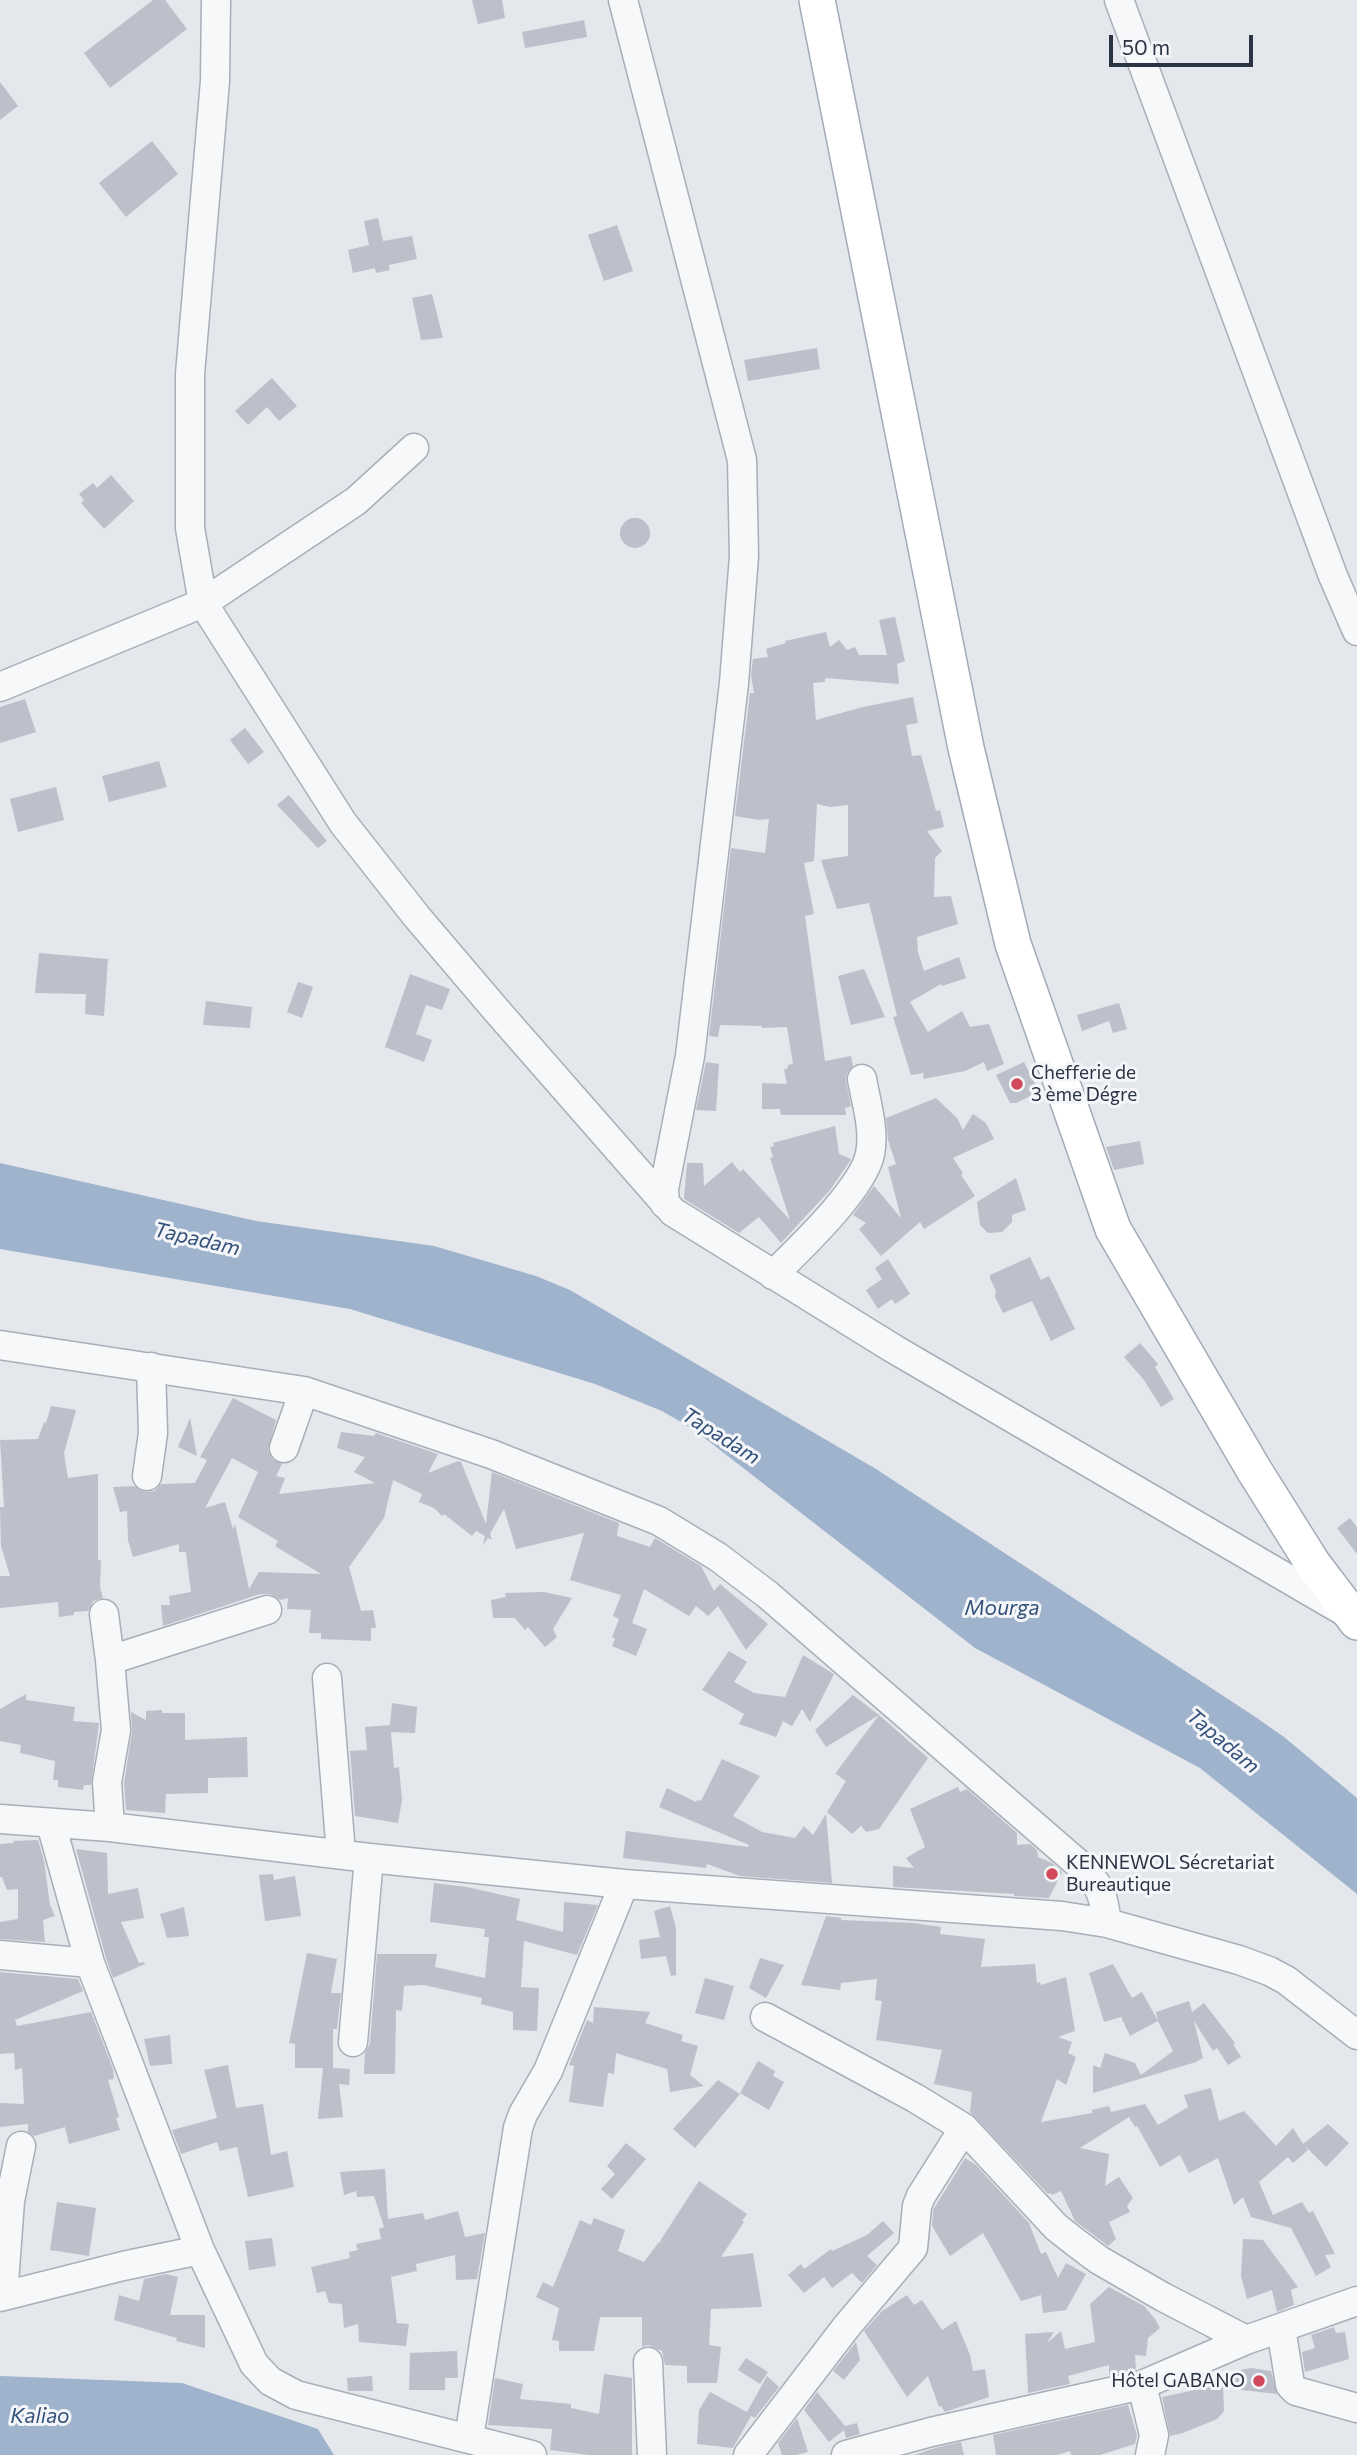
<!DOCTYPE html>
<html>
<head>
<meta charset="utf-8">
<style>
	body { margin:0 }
	#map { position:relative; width:1357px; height:2455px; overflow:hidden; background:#e4e7ec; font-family:Commissioner,sans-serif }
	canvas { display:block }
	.scale { position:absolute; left:1109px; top:35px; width:144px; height:32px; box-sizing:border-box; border:4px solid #2b3445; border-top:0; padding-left:9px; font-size:21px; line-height:24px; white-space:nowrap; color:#2b3445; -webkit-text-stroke:5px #f4f6f9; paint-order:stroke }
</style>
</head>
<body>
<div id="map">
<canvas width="1357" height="2455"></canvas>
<div class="scale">50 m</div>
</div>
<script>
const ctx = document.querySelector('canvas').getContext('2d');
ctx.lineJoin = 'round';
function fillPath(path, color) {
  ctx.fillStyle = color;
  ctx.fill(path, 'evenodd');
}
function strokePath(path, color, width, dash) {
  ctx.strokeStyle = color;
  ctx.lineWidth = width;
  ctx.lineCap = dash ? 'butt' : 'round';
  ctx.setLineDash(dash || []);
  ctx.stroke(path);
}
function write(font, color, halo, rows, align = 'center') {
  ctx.font = font + ' Commissioner,sans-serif';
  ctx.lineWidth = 6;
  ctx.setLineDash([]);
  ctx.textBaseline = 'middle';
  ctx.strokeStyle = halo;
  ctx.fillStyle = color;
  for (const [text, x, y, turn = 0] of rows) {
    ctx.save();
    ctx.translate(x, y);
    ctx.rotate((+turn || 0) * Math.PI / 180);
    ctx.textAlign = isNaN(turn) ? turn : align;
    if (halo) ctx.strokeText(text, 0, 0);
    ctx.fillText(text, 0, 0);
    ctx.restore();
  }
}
fillPath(new Path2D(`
	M0 1163 256 1221 434 1246 536 1276 570 1290 876 1469 1254 1716 1284 1737 1357 1798V1894L1200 1768 975 1648 693 1429 662 1411 595 1384 350 1309 0 1249Z
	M0 2376 182 2383 318 2429 334 2455H0Z`), '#9fb4cc');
fillPath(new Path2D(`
	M153 0H165L187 29 110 88 84 53Z
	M472 0H502L505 18 478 24Z
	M584 20 587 37 525 48 522 32Z
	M0 82 18 106 0 120Z
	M152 141 178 174 126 217 99 183Z
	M378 218 383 241 412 236 417 259 389 265 390 270 376 273 375 268 353 273 348 250 369 245 364 221Z
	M617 225 633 271 604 281 588 235Z
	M432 294 443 338 421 340 412 298Z
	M817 348 820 369 748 381 744 360Z
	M272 378 297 406 279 421 267 407 248 425 235 411Z
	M111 475 134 501 104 529 81 503 84 500 79 494 93 483 97 488Z
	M620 533a15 15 0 1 1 30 0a15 15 0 1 1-30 0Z
	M895 617 905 661 897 664 899 684 825 678V682L813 683 816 720 863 707 913 697 918 723 906 725 912 756 921 755 936 811 940 810 944 827 927 831 942 851 935 858 934 897 951 896 958 924 917 937 918 952 924 971 959 957 966 978 942 986 941 984 910 1002 928 1032 962 1011 970 1027 989 1024 1004 1064 987 1071 984 1062 965 1071 923 1079 924 1073 911 1075 893 1017 897 1016 869 903 837 909 821 860 848 856V805L830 807 817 804 814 861 804 863 814 914 805 916 825 1061 851 1056 853 1066 847 1073 846 1081 851 1106 845 1108 846 1115H781L780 1109H762V1083L787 1084 784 1069H787L788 1065 793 1064 787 1027 762 1028V1026L720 1025 718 1037 709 1036 731 848 765 853 769 819 759 820 735 816 750 693H754L751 675 753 659 768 657 766 649 786 643 785 641 826 632 830 647 839 640 847 650 855 647 859 655H887L879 620Z
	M25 699 36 732 0 743V707Z
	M245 728 264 752 248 764 230 740Z
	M159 761 167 787 109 802 102 776Z
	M56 787 64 820 18 832 10 799Z
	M289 795 327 841 318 848 277 805Z
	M39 953 108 959 104 1016 85 1014 86 994 35 993Z
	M864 969 885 1017 851 1025 838 976Z
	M410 974 450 989 442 1010 426 1005 416 1034 432 1040 424 1062 385 1047Z
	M298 982 313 987 302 1018 287 1012Z
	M206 1001 252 1007 250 1028 203 1025Z
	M1119 1003 1127 1029 1113 1033 1109 1021 1082 1031 1077 1015Z
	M706 1062 719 1064 716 1111 696 1110Z
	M1024 1062 1039 1092 1016 1103H1010L996 1075Z
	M936 1098 957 1118 963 1130 973 1114 986 1123 994 1139 953 1158 963 1173 961 1175 975 1196 924 1229 920 1222 881 1256 859 1229 866 1223 853 1215 874 1186 901 1218 888 1167 896 1164 888 1140 886 1118Z
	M835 1126 839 1154 851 1159 850 1161 830 1190 781 1243 759 1217 739 1233 684 1199 687 1163H703L704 1186 732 1162 740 1172 743 1169 790 1220 770 1158 773 1157 770 1147 774 1146 773 1143Z
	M1140 1141 1144 1164 1114 1170 1106 1147Z
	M1016 1178 1026 1210 1012 1215V1222L1002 1232 988 1233 980 1225 977 1202Z
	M1030 1257 1041 1280 1049 1276 1075 1329 1051 1341 1032 1301 1003 1313 995 1297 996 1291 990 1278V1275Z
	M888 1259 910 1294 895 1304 892 1299 878 1309 866 1290 882 1279 875 1268Z
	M1140 1343 1158 1364 1155 1367 1174 1399 1161 1407 1144 1380 1124 1357Z
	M233 1398 276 1420 268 1450 272 1459 282 1464 276 1476 285 1478 279 1494 375 1483 354 1472 365 1457 337 1448 341 1432 374 1436 376 1433 438 1454 428 1473 458 1461 461 1462 486 1524 492 1472 619 1523 617 1536 650 1547 655 1538 701 1566 714 1591 720 1584 768 1624 746 1650 718 1606 708 1616 696 1606 689 1616 644 1589 632 1623 647 1629 636 1656 612 1646 615 1639 612 1637 619 1619 613 1616 621 1595 570 1580 584 1533 516 1549 504 1509 490 1534 492 1540 488 1538 483 1545 485 1536 476 1531 472 1536 444 1514 442 1516 434 1508 419 1502 422 1494 393 1480 384 1518 349 1567 361 1611 373 1610 376 1628H371V1641L321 1639V1633H309L311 1610 287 1609 288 1598 280 1600 270 1594H260L163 1626 161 1605H170L169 1596 191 1592 186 1552H179V1544L133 1557 128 1540 127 1511 120 1512 113 1487 134 1486 145 1492 154 1491 161 1484 195 1483 207 1460 200 1457ZM232 1458 258 1472 238 1517 278 1541 275 1546 321 1574 259 1572 249 1589 235 1524 233 1529 225 1502 205 1508Z
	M51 1406 76 1410 64 1453 68 1478 98 1474V1560H101L100 1587 103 1598 93 1601 88 1611 74 1612V1615L59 1617 58 1602 0 1608V1576H10L1 1546 0 1507H4L0 1440 38 1439 44 1422 46 1423Z
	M190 1418 197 1456 178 1447Z
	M1350 1518 1357 1527V1554L1337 1528Z
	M544 1592 572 1598 553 1629 557 1637 545 1647 528 1627 525 1630 515 1618H493L491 1600 506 1597 505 1593Z
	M729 1651 747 1662 734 1682 754 1693 785 1697 803 1655 834 1674 810 1722 802 1709 792 1726 783 1721 776 1737 739 1724 744 1714 702 1690Z
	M26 1694V1700L75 1707 73 1721 99 1723 91 1785H84L83 1790 58 1787V1780H53L55 1761 20 1753 21 1745 0 1741V1709Z
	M853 1695 879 1715 826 1747 815 1730Z
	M392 1703 417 1707 415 1733 391 1732 394 1768 399 1767 402 1800 398 1823 355 1816 350 1751 367 1750 365 1727 390 1725Z
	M162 1710V1713H185V1740L247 1737 248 1777 208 1778V1793L166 1794 165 1813 126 1810 124 1783 132 1732 131 1712 146 1720V1711Z
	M879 1715 928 1758 879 1829 866 1832 861 1826 852 1834 827 1812 846 1781 836 1774 837 1771Z
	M722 1759 760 1776 733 1816 762 1832 795 1838 804 1826 813 1835 826 1814 832 1883 740 1876 707 1864 706 1868 623 1858 626 1831 748 1847 749 1845 659 1807 667 1788 696 1802 697 1800 701 1801Z
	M958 1787 960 1792 967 1789 1017 1833V1845L1030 1844 1037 1850 1038 1857 1052 1863 1062 1872 1049 1898 1014 1896V1894L893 1887V1866L914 1868 906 1858 925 1847 910 1809Z
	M38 1840 44 1861 50 1905 55 1916 43 1920 45 1942 0 1939V1922L18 1919V1889L7 1890 2 1877H0V1844L14 1843 13 1841Z
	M76 1849 107 1853 108 1894 138 1888 144 1918 121 1922 139 1963 144 1962 145 1964 113 1978 106 1958Z
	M273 1874 274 1880 295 1876 301 1916 265 1921 259 1875Z
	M434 1883 467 1887 520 1899 516 1920 563 1932 564 1902 598 1905 577 1955 524 1941 521 1987 539 1988 537 2031 513 2030V2012L481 2004 482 1998 424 1985 404 1986 402 2011 396 2010 395 2074H364L365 2053 370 2043 377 1954H437L435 1967 485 1978 489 1937H484L485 1929 430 1922Z
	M670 1906 676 1928V1975L671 1976 666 1956 641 1959 639 1940 660 1937 654 1911Z
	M184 1907 189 1936 167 1938 160 1914Z
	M826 1916 841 1918V1920L914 1923 941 1927 940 1934 985 1939 981 1967 1035 1964 1037 1983 1040 1982 1041 1985 1066 1977 1075 2031 1058 2037 1072 2042 1068 2053 1076 2057 1066 2085 1057 2079 1041 2122 1092 2113V2110L1109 2106 1111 2112 1145 2104 1158 2125 1188 2107 1184 2095 1211 2088 1219 2121 1244 2111 1276 2146 1293 2128 1303 2144 1328 2124 1349 2143 1326 2167 1305 2146 1308 2150 1293 2163 1288 2157 1259 2182 1273 2215 1302 2202 1309 2213 1313 2211 1335 2254 1325 2255 1331 2267 1316 2276 1291 2228 1251 2217 1243 2197 1234 2205 1218 2158 1189 2173 1180 2155 1160 2167 1137 2126 1135 2127 1129 2117 1080 2148 1109 2154 1105 2186 1119 2177 1133 2198 1127 2206 1130 2212 1109 2222 1116 2239 1108 2246 1075 2221 1061 2191 1052 2195 1051 2193 1048 2194 970 2112 972 2092 934 2084 942 2050 876 2040 882 2001 875 2000 877 1979 841 1983 840 1990 801 1985Z
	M307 1953 337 1959 331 1993H341L337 2029H333V2068L350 2069 349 2085 339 2084 343 2117 318 2119 323 2068H295V2044L289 2043Z
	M760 1958 784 1965 766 1998 749 1988Z
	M1113 1964 1132 1998 1142 1992 1158 2021 1156 2012 1189 2001 1192 2012 1204 2003 1235 2043 1233 2044 1241 2057 1228 2065 1217 2048 1213 2051 1194 2021 1203 2058 1196 2062 1093 2093V2065L1100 2068 1105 2053 1135 2063 1141 2075 1173 2051 1158 2021 1130 2036 1121 2017 1104 2022 1089 1973Z
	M0 1972 78 1979 83 1991 15 2020 17 2026 91 2012 113 2069 114 2079 108 2080 119 2117 116 2118 120 2130 69 2144 65 2127 34 2136 28 2132V2124L0 2127V2103L24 2104 22 2068 15 2070 14 2053 0 2054Z
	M705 1978 734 1986 724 2020 695 2013Z
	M594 2007 650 2012 645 2023 683 2035 681 2041 698 2046 690 2075 704 2086 670 2092 667 2069 616 2053 614 2074 608 2073 603 2107 569 2102 574 2066 569 2065 587 2020 593 2023Z
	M170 2035 172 2064 150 2066 144 2039Z
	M758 2061 775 2071 773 2076 784 2082 769 2110 740 2093Z
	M228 2065 236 2108 263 2104 271 2155 287 2151 294 2187 248 2197 237 2147 220 2151 217 2142 181 2154 172 2130 217 2118 204 2070Z
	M718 2080 740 2094 695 2148 673 2129Z
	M626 2143 646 2159 612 2199 601 2189 615 2174 607 2166Z
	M965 2158 976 2165 1029 2223 1041 2254 1046 2252 1058 2278 1066 2263 1086 2274 1066 2310 1043 2313 1041 2295 1021 2301 983 2233 950 2256 932 2226 933 2210Z
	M385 2169 388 2219 423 2213 425 2220 458 2211 465 2237 485 2233 477 2279 456 2280 455 2255 416 2264 417 2271 391 2277 397 2323 409 2324 406 2346 359 2342 358 2324 344 2328 342 2304 329 2303 325 2291 317 2293 311 2267 350 2258 349 2252 358 2250 356 2244 381 2239 379 2229 384 2227 374 2196 357 2197 356 2191 344 2195 340 2172Z
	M699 2181 747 2214 742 2221 744 2222 721 2257 753 2253 762 2307 711 2309 709 2345 721 2347 717 2383H687V2366L665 2365 662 2351 648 2345 642 2347V2317H600L594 2351H559V2341L552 2340 559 2308 536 2297 543 2282 553 2287 580 2220 591 2225 594 2218 625 2230 618 2251 644 2262 659 2242 662 2243 660 2241Z
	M57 2202 96 2208 89 2256 50 2250Z
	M883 2221 894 2233 867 2256 877 2265 862 2283 852 2273 832 2288 824 2277 804 2293 788 2275 801 2264 804 2269 831 2249 832 2251 867 2235Z
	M272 2238 276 2266 249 2270 245 2241Z
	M1243 2239 1263 2240 1298 2287 1291 2290 1294 2305 1277 2312 1272 2290 1247 2299 1241 2276Z
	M166 2274 178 2277 170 2315H205V2348L176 2341 177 2338 114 2320 119 2295 139 2301 144 2279Z
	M1109 2287 1144 2306 1155 2319 1160 2328 1148 2338 1146 2356 1135 2355 1136 2369 1109 2375V2365L1068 2376 1070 2384 1028 2393 1025 2334 1054 2332 1047 2343 1061 2331 1065 2349 1095 2342 1090 2304Z
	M907 2295 914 2305 922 2300 942 2330 956 2321 970 2355 973 2371 985 2369 989 2397 945 2412 941 2406 939 2407 928 2376 907 2397 864 2331 882 2311Z
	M1334 2327 1336 2333 1345 2332 1349 2359 1305 2372 1302 2352 1315 2348 1311 2335Z
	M856 2342 860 2360 844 2380 833 2371Z
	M457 2351 458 2378H445V2390H409L410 2353Z
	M746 2358 768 2372 760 2384 738 2370Z
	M1251 2368 1271 2371 1277 2394 1233 2389 1235 2371Z
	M604 2374 632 2378V2455H589L550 2450 552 2429 488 2425 495 2378 523 2384 520 2399 571 2404V2408L599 2414Z
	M372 2376 373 2391H348L347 2378Z
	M767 2376 779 2387 755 2418 751 2416 733 2448 697 2444 699 2410 710 2392 747 2412Z
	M1223 2384 1224 2411 1217 2419 1183 2433 1170 2436 1162 2397Z
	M817 2392 845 2426 857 2423 860 2434 846 2438 844 2430 829 2442 804 2410Z
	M1128 2405 1137 2435 1135 2444 1100 2455H1071L1070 2451 1057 2455H996L993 2435Z
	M797 2418 808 2452 796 2455H782L778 2443Z
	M961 2442 964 2455H914L935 2448Z`), '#bbc0ca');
const minor = new Path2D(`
	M216 0 215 81 190 374V528L203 603 343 823 417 917 497 1011 673 1212 894 1349 1345 1612
	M623 0 742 460 744 556 734 683 690 1056 664 1189 665 1204
	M1119 0 1333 576 1357 631
	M0 687 203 603 356 501 414 448
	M773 1275C799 1249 863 1189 870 1154 875 1130 866 1102 862 1079
	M0 1345 304 1391 491 1454 659 1521 718 1557 768 1595 1082 1867C1102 1888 1103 1894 1107 1923
	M284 1448 304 1391
	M147 1476 153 1433 151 1367
	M104 1614 110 1660
	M327 1678 341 1854
	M0 1819 110 1827 369 1858 624 1884 1062 1916 1107 1923 1239 1960 1269 1971 1286 1980 1357 2035
	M51 1824 90 1963 200 2250 254 2364 270 2381 296 2395 532 2455
	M110 1827 107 1782 116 1730 110 1660 267 1610
	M0 1955 90 1963
	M765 2017 915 2098 964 2128 1056 2227 1075 2242 1099 2260 1163 2297 1246 2340
	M353 2042 369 1858
	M3 2296 10 2201 21 2146
	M0 2297 123 2266 200 2250
	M1281 2328 1289 2378 1290 2385 1296 2391 1357 2408
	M648 2362 652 2455
	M1142 2385 1154 2435 1150 2455
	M469 2438 518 2128 523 2114 548 2071 624 1884
	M748 2455 847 2326 913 2248 917 2206 921 2196 964 2128
	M846 2455 931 2432 1142 2385 1246 2340 1357 2301`);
const major = new Path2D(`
	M817 0 966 748 1013 944 1113 1229 1254 1470 1313 1564 1357 1622`);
strokePath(minor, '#a9aeb7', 31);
strokePath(major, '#a3abb8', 38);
strokePath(minor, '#f7f8fa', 28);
strokePath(major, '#fff', 35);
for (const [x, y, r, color] of [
	[1017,1084,7,"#d1495b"],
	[1052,1874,7,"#d1495b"],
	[1259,2381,7,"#d1495b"]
]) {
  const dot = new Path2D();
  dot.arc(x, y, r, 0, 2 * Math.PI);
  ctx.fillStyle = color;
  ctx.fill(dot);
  strokePath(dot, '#f4f6f9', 2.5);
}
write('19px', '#2b3445', '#f4f6f9', [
	["Chefferie de",1031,1073],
	["3 ème Dégre",1031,1095],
	["KENNEWOL Sécretariat",1066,1863],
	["Bureautique",1066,1885],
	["Hôtel GABANO",1245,2381,"right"]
], 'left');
write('italic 21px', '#34527a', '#f4f6f9', [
	["Tapadam",197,1239,13],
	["Tapadam",721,1436,32],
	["Mourga",1002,1608],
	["Tapadam",1223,1741,40],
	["Kaliao",40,2416]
]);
</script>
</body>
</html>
